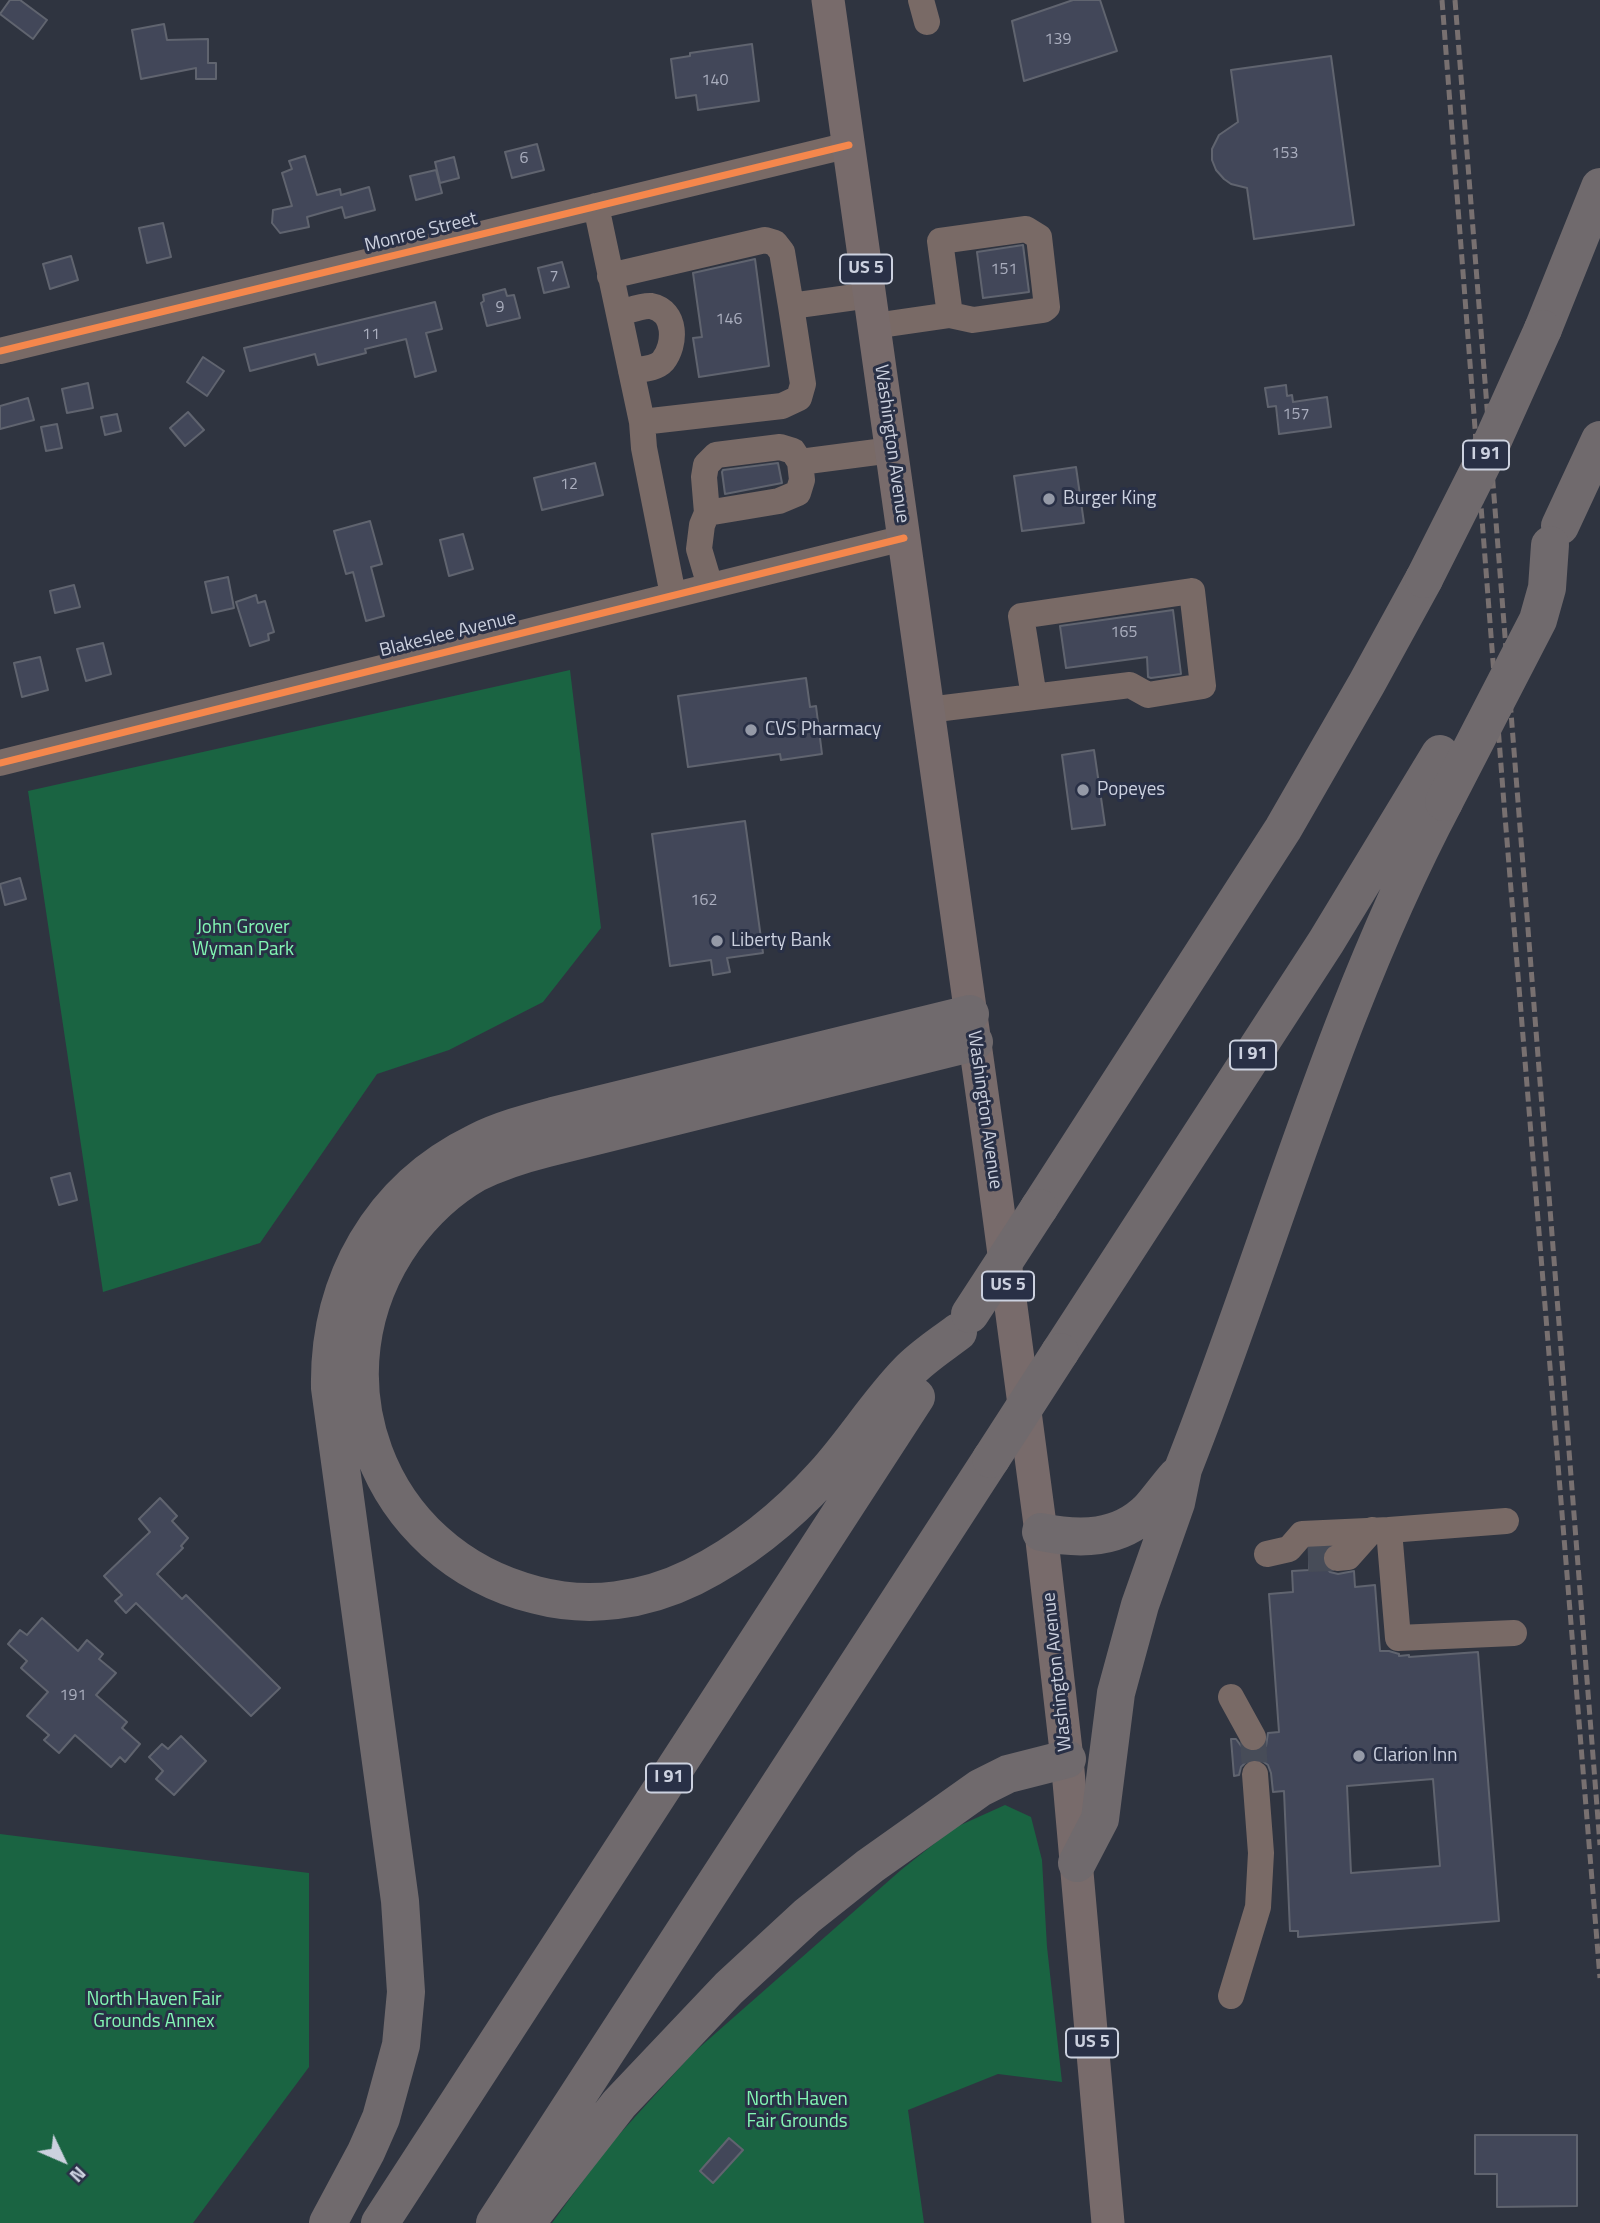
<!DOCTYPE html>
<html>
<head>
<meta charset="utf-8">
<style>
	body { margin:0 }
	#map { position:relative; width:1600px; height:2223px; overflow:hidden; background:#2f3440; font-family:"Titillium Web",sans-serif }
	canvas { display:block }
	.north { position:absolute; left:28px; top:2125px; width:70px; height:70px; -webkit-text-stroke:5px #293046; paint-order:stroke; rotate:134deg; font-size:19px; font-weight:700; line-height:28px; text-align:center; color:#ccd1df }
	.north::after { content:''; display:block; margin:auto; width:24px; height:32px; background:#ccd1df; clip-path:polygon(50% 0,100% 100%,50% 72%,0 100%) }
</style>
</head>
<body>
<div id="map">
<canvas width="1600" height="2223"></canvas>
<div class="north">N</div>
</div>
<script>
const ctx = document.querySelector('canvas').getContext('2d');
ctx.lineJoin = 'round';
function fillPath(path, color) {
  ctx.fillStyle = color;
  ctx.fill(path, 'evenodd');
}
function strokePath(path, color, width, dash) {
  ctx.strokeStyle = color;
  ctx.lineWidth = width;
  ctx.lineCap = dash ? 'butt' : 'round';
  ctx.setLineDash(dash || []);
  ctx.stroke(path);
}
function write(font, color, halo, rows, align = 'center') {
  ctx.font = font + ' "Titillium Web",sans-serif';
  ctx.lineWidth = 6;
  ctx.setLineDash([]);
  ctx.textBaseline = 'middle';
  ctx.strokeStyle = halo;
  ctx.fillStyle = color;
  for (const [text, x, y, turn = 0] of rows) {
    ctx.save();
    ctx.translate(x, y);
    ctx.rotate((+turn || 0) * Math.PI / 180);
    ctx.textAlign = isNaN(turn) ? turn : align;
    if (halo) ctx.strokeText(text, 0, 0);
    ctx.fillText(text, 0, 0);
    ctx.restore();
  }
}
fillPath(new Path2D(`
	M570 670 601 928 543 1002 449 1050 377 1074 260 1243 103 1292 28 791Z
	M1005 1805 1031 1817 1042 1860 1047 1947 1062 2082 998 2074 908 2110 924 2223H552L606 2149 692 2054 901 1870 954 1828Z
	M0 1834 309 1873V2067L193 2223H0Z`), '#1a6442');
const building = new Path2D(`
	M10 0H20L47 20 33 39 0 14Z
	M1073 0H1100L1117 51 1024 81 1012 21Z
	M164 24 167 40 208 39V63H216V79H196V68L141 79 132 30Z
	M752 44 759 101 698 110 696 95 676 98 671 59 690 56V53Z
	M1331 56 1354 225 1254 239 1247 188 1231 184 1224 179 1216 170 1212 160V149L1219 135 1238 122 1231 70Z
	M537 144 544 170 512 178 505 152Z
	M305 156 317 195 340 189 341 195 369 187 375 210 345 218 342 207 307 217 309 227 280 233 272 223 273 210 292 206 282 173 292 169 289 161Z
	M454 157 459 178 440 183 435 162Z
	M436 170 442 193 416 200 410 176Z
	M163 223 171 257 147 263 139 228Z
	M1023 245 1029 292 983 298 977 252Z
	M71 256 78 280 50 289 43 264Z
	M755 259 769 366 699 377 693 338 702 337 693 273Z
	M562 262 569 287 544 293 538 268Z
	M505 289 507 296 514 295 520 318 487 326 481 303 484 301 483 295Z
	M435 302 442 329 426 333 436 371 415 377 406 339 365 349 366 353 318 365 315 354 250 371 244 348Z
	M203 357 224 371 207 396 187 382Z
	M88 383 93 408 67 413 62 389Z
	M1286 385 1287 396 1292 395 1293 402 1327 397 1331 427 1279 434 1276 406 1268 407 1265 388Z
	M28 398 34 420 0 429V406Z
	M188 412 204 430 185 446 170 428Z
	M117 414 121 431 105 435 101 417Z
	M57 424 62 448 46 451 41 427Z
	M595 463 603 495 542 510 534 478Z
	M778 463 782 483 725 494 722 472 723 470Z
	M1076 467 1084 523 1022 531 1014 476Z
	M370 521 382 564 371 567 384 616 366 621 353 572 346 574 334 531Z
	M463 534 473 569 449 576 440 540Z
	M228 577 234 608 212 613 205 582Z
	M74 585 80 607 55 613 50 591Z
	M256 595 258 603 265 601 274 632 268 634 269 640 250 646 236 602Z
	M1173 610 1181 674 1151 678 1148 677 1147 657 1066 668 1060 626Z
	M103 643 111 674 86 681 77 649Z
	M40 657 48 690 22 697 14 663Z
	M806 678 810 707 816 706 822 754 781 760 780 754 688 767 678 696Z
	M1094 750 1105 825 1072 829 1062 755Z
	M745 821 763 953 727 958 730 972 713 975 711 960 670 966 652 834Z
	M20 878 26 899 5 905 0 884Z
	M70 1173 77 1200 59 1205 51 1178Z
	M160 1498 177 1516 172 1521 188 1538 181 1546 183 1548 157 1574 182 1599 186 1595 280 1688 251 1716 136 1603 126 1613 115 1601 122 1595 104 1576 150 1532 139 1519Z
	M1309 1549H1325L1321 1560 1324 1566 1330 1572 1338 1574 1354 1571 1355 1587 1375 1585 1380 1651H1389L1399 1654V1656L1409 1655V1657L1478 1652 1499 1921 1298 1937V1931H1290L1284 1791 1273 1792 1271 1773 1268 1765 1261 1760 1254 1758 1247 1761 1241 1767 1239 1775 1234 1776 1231 1739H1236L1244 1750 1253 1753 1261 1750 1266 1746 1268 1733 1279 1732 1269 1594 1293 1592 1292 1571 1309 1570ZM1433 1779 1440 1866 1351 1873 1347 1786Z
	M42 1618 78 1651 87 1640 103 1654 99 1659 116 1673 96 1695 127 1722 122 1728 140 1744 125 1762 120 1757 111 1767 75 1735 59 1753 44 1740 49 1735 27 1716 48 1692 21 1668 27 1661 8 1644 20 1630 27 1635Z
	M181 1736 206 1761 174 1795 156 1779 163 1771 149 1757 162 1744 168 1749Z
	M1475 2135H1577V2206L1497 2207V2174H1475Z
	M729 2138 743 2150 713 2183 700 2171Z`);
fillPath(building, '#424759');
strokePath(building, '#60646f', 2);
strokePath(new Path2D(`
	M1308 1559 1337 1558
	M1253 1737 1255 1774`), '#474c58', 26, [26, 13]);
strokePath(new Path2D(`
	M921 0 927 22
	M596 206 642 422 782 406 799 398 803 384 791 306 870 295
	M610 276 765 240 775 243 782 252 791 306
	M619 313C628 311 642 305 651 306 677 311 676 345 663 361 656 369 641 369 631 371
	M874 326 950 315 973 320 1043 310 1047 307 1039 237 1026 229 940 241 950 315
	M0 351 849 145
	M642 422 644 448 673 595
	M800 462 892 450
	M707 513 779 501 798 493 802 480 800 462 793 451 780 447 716 455 706 465 704 477 707 513 702 525 699 549 710 586
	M928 710 1130 685 1148 695 1203 686 1192 591 1021 616 1034 697
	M0 763 904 538
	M1389 1530 1506 1521
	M1267 1554 1289 1549 1302 1534 1389 1530 1398 1638 1514 1633
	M1337 1558 1348 1557 1372 1530
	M1231 1697 1253 1737
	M1231 1996 1258 1907 1261 1853 1255 1774`), '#796a66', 26);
strokePath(new Path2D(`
	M828 0 992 1164 1041 1532 1067 1759 1108 2223`), '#786b6b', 33);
strokePath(new Path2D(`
	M1543 329 1600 187
	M1560 526 1600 440
	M1039 1208 1283 829 1367 683 1424 579
	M958 1332C941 1345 922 1357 908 1372 877 1404 854 1442 824 1475 787 1516 743 1552 693 1577 644 1601 589 1609 536 1595 376 1555 308 1373 404 1239 423 1213 448 1189 476 1173 498 1162 523 1154 547 1148L974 1042
	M1060 1352 1326 942 1440 754
	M1041 1532C1080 1540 1119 1540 1149 1510 1159 1499 1167 1487 1177 1476
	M1077 1863 1100 1819 1116 1693 1140 1605 1176 1503 1183 1469C1271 1247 1332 1014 1444 802
	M328 2223 366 2152 381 2118 401 2045 406 1992 400 1901 330 1388C328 1282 380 1189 477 1142 501 1130 527 1123 553 1116L970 1014
	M380 2223 916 1397
	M495 2223 991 1459
	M526 2223 619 2104 729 1988 807 1916 870 1866 980 1788 1008 1774 1067 1759`), '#706a6d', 38);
strokePath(new Path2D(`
	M1442 0 1504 804 1600 1978
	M1455 0 1600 1845`), '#787070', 5, [10, 5]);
strokePath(new Path2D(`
	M1424 579 1485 458 1543 329
	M1444 802 1538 620 1547 588 1550 545
	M970 1314 1039 1208
	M991 1459 1060 1352`), '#706a6d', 38);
strokePath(new Path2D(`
	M0 351 849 145
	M0 763 904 538`), '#f5874c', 7);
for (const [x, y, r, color] of [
	[1049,499,7,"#959aa7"],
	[751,730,7,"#959aa7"],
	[1083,790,7,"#959aa7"],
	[717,941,7,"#959aa7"],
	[1359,1756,7,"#959aa7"]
]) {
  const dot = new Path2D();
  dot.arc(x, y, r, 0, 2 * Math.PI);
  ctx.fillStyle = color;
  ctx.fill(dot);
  strokePath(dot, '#293046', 2.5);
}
write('16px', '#aaaebe', null, [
	["139",1058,40],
	["140",715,81],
	["153",1285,154],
	["6",524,159],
	["151",1004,270],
	["7",554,277],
	["9",500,308],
	["146",729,320],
	["11",371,335],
	["157",1296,415],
	["12",569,485],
	["165",1124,633],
	["162",704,901],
	["191",73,1696]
]);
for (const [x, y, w] of [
	[866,269,52],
	[1486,455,46],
	[1253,1055,46],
	[1008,1286,52],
	[669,1778,46],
	[1092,2043,52]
]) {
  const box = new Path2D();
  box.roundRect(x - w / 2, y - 14.5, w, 29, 5);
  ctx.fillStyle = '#293046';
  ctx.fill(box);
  strokePath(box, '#ccd1df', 2);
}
write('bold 18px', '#ccd1df', null, [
	["US 5",866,269],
	["I 91",1486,455],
	["I 91",1253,1055],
	["US 5",1008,1286],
	["I 91",669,1778],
	["US 5",1092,2043]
]);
write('19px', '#ccd1df', '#293046', [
	["Monroe Street",421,233,-14],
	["Washington Avenue",891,444,82],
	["Blakeslee Avenue",448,635,-14],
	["Washington Avenue",984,1110,82],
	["Washington Avenue",1058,1672,-96]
]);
write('19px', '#ccd1df', '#293046', [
	["Burger King",1063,499],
	["CVS Pharmacy",765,730],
	["Popeyes",1097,790],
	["Liberty Bank",731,941],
	["Clarion Inn",1373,1756]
], 'left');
write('19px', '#83f7b4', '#293046', [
	["John Grover",243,928],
	["Wyman Park",243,950],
	["North Haven Fair",154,2000],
	["Grounds Annex",154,2022],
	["North Haven",797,2100],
	["Fair Grounds",797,2122]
]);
</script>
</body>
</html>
